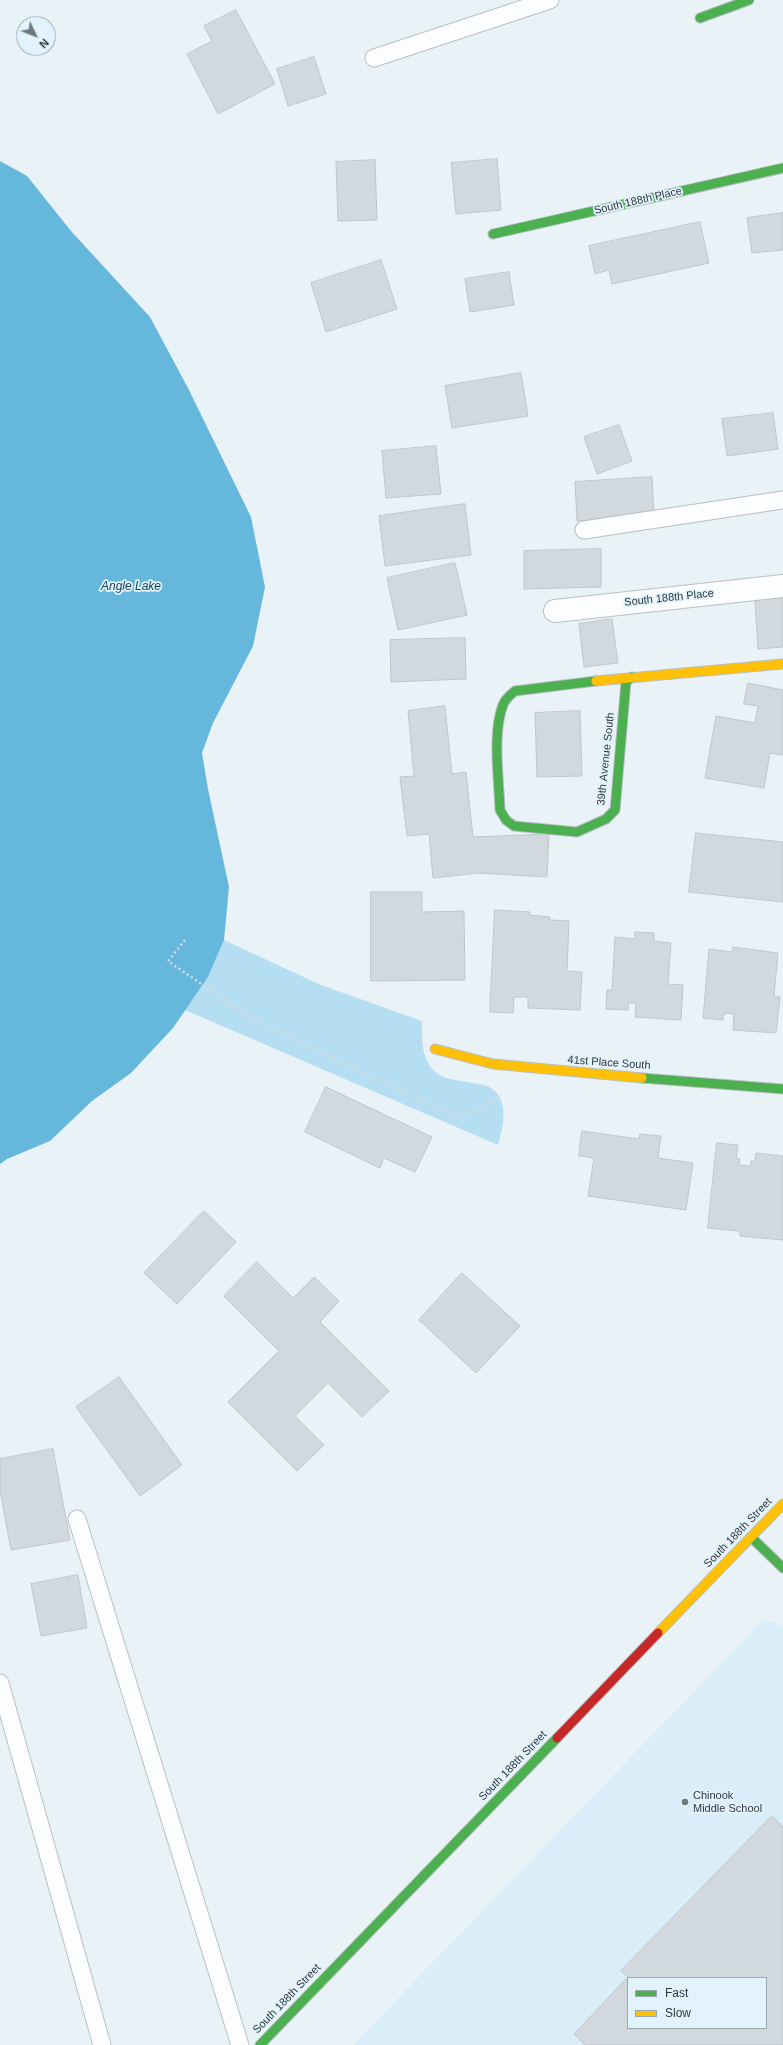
<!DOCTYPE html>
<html>
<head>
<meta charset="utf-8">
<style>
	body { margin:0 }
	#map { position:relative; width:783px; height:2045px; overflow:hidden; background:#e9f2f7; font-family:Arial,sans-serif }
	canvas { display:block }
	.legend { position:absolute; left:627px; top:1977px; width:140px; height:52px; box-sizing:border-box; background:#e3f3fd; border:1px solid #9ba8af; margin:0; padding:5px 7px; list-style:none; font-size:12px; color:#2f373b }
	.legend li { display:flex; align-items:center; gap:8px; height:20px }
	.legend b { width:20px; border:1px solid #9ba8af }
	.north { position:absolute; left:16px; top:16px; width:40px; height:40px; box-sizing:border-box; background:#e3f3fd; border:1px solid #9ba8af; border-radius:50%; rotate:133deg; font-size:11px; font-weight:700; line-height:16px; text-align:center; color:#2f373b }
	.north::after { content:''; display:block; margin:auto; width:14px; height:18px; background:#70787d; clip-path:polygon(50% 0,100% 100%,50% 72%,0 100%) }
</style>
</head>
<body>
<div id="map">
<canvas width="783" height="2045"></canvas>
<ul class="legend">
<li><b style="height:5px;background:#4caf50"></b>Fast</li>
<li><b style="height:5px;background:#ffc107"></b>Slow</li>
</ul>
<div class="north">N</div>
</div>
<script>
const ctx = document.querySelector('canvas').getContext('2d');
ctx.lineJoin = 'round';
function fillPath(path, color) {
  ctx.fillStyle = color;
  ctx.fill(path, 'evenodd');
}
function strokePath(path, color, width, dash) {
  ctx.strokeStyle = color;
  ctx.lineWidth = width;
  ctx.lineCap = dash ? 'butt' : 'round';
  ctx.setLineDash(dash || []);
  ctx.stroke(path);
}
function write(font, color, halo, rows, align = 'center') {
  ctx.font = font + ' Arial,sans-serif';
  ctx.lineWidth = 3.5;
  ctx.setLineDash([]);
  ctx.textBaseline = 'middle';
  ctx.strokeStyle = halo;
  ctx.fillStyle = color;
  for (const [text, x, y, turn = 0] of rows) {
    ctx.save();
    ctx.translate(x, y);
    ctx.rotate((+turn || 0) * Math.PI / 180);
    ctx.textAlign = isNaN(turn) ? turn : align;
    if (halo) ctx.strokeText(text, 0, 0);
    ctx.fillText(text, 0, 0);
    ctx.restore();
  }
}
fillPath(new Path2D(`
	M764 1619 783 1626V2045H353ZM628 1978H766V2028H628Z`), '#daeef9');
fillPath(new Path2D(`
	M224 940 321 985 422 1021C422 1038 421 1056 433 1070 438 1076 449 1079 455 1080 464 1082 485 1084 491 1088 510 1101 503 1127 498 1145L185 1010 208 977Z`), '#b6def3');
fillPath(new Path2D(`
	M0 161 27 176 71 231 150 317 188 388 251 517 265 587 253 646 213 723 202 753 208 789 229 887 224 940 208 977 173 1028 131 1073 92 1101 50 1141 7 1159 0 1164Z`), '#65b8dc');
const building = new Path2D(`
	M236 10 275 84 218 114 187 54 212 41 204 26Z
	M314 57 326 94 288 106 277 69Z
	M497 159 501 210 456 214 451 163Z
	M375 160 377 220 338 221 336 162Z
	M783 213V250L752 253 747 218Z
	M700 222 709 263 612 284 609 270 595 274 589 246Z
	M381 260 397 309 326 332 311 283Z
	M509 272 514 305 470 312 465 279Z
	M521 373 528 416 452 428 445 386Z
	M773 413 778 449 727 456 722 419Z
	M619 425 632 461 597 474 584 437Z
	M436 446 441 494 386 498 382 451Z
	M652 477 654 516 577 521 575 482Z
	M465 504 471 555 385 566 379 516Z
	M601 549V587L524 589V551Z
	M455 563 467 615 398 630 387 578Z
	M783 598V647L758 649 755 601Z
	M612 619 618 663 584 667 579 624Z
	M465 638 466 679 391 682 390 640Z
	M748 683 783 690V755L770 753 764 788 705 778 716 716 755 723 758 706 744 704Z
	M445 706 452 774 466 772 473 837 549 834 547 877 479 873 433 878 429 834 407 836 400 777 414 776 408 711Z
	M580 711 582 776 537 777 535 713Z
	M696 833 783 842V902L689 892Z
	M371 892H422V912L464 911 465 980 371 981Z
	M495 910 530 912V915L550 917V920L569 921 567 971 582 972 580 1010 528 1008V997H514L513 1013 490 1012Z
	M635 932 654 933V941L671 943 668 984 683 985 681 1020 635 1017 636 1003H628V1010L606 1009 607 990H612L615 937 635 939Z
	M733 947 778 953 774 996 780 997 776 1033 733 1030 734 1014 724 1013 723 1020 703 1018 709 949 732 952Z
	M326 1087 432 1137 415 1172 384 1158 380 1168 305 1132Z
	M582 1131 639 1139 640 1134 661 1136 658 1158 693 1163 686 1210 588 1196 594 1158 579 1156Z
	M717 1143 738 1145 736 1159H740L739 1165 750 1166 751 1161H755L756 1153 783 1156V1240L740 1236V1231L708 1228Z
	M204 1211 236 1242 177 1304 144 1273Z
	M257 1262 293 1298 314 1277 339 1301 320 1322 389 1391 362 1417 328 1383 295 1416 324 1445 297 1471 228 1402 279 1351 224 1296Z
	M462 1273 520 1326 476 1373 419 1320Z
	M119 1377 182 1465 140 1496 76 1407Z
	M53 1449 70 1540 11 1550 0 1490V1459Z
	M78 1575 87 1628 41 1636 31 1584Z
	M772 1816 783 1827V2045H585L574 2034 628 1977 621 1971ZM628 1978H766V2028H628Z`);
fillPath(building, '#d1d9de');
strokePath(building, '#bec6ca', 1);
const lane = new Path2D(`
	M374 58 550 0
	M584 530 783 500
	M77 1519 240 2045
	M0 1683 102 2045`);
const street = new Path2D(`
	M555 611 783 586`);
const fast = new Path2D(`
	M700 18 749 0
	M493 234 783 168
	M596 681 515 691C510 695 505 699 503 705 492 733 499 779 500 810L506 820 514 826 577 832 606 819 615 810 626 682 632 677
	M642 1078 783 1089
	M751 1537 783 1568
	M260 2045 557 1738`);
const slow = new Path2D(`
	M596 681 783 664
	M435 1049 493 1064 642 1078
	M658 1633 783 1504`);
const jam = new Path2D(`
	M557 1738 658 1633`);
strokePath(lane, '#b8bfc4', 19);
strokePath(street, '#b8bfc4', 24);
strokePath(fast, '#b8bfc4', 11);
strokePath(slow, '#b8bfc4', 11);
strokePath(jam, '#b8bfc4', 11);
strokePath(new Path2D(`
	M185 940 168 961 252 1019 456 1117 469 1114 501 1095`), '#d8dadc', 2.5, [2, 3]);
strokePath(lane, '#fcfdfe', 17);
strokePath(street, '#fcfdfe', 22);
strokePath(fast, '#4caf50', 9);
strokePath(slow, '#ffc107', 9);
strokePath(jam, '#c62828', 9);
for (const [x, y, r, color] of [
	[685,1802,4,"#70787d"]
]) {
  const dot = new Path2D();
  dot.arc(x, y, r, 0, 2 * Math.PI);
  ctx.fillStyle = color;
  ctx.fill(dot);
  strokePath(dot, '#e3f3fd', 1.5);
}
write('11px', '#2f373b', '#e3f3fd', [
	["South 188th Place",638,201,-13],
	["South 188th Place",669,598,-6],
	["39th Avenue South",606,759,-84],
	["41st Place South",609,1063,4],
	["South 188th Street",738,1533,-46],
	["South 188th Street",513,1766,-46],
	["South 188th Street",287,1999,-46]
]);
write('11px', '#2f373b', '#e3f3fd', [
	["Chinook",693,1796],
	["Middle School",693,1809]
], 'left');
write('italic 12px', '#154257', '#e3f3fd', [
	["Angle Lake",131,587]
]);
</script>
</body>
</html>
